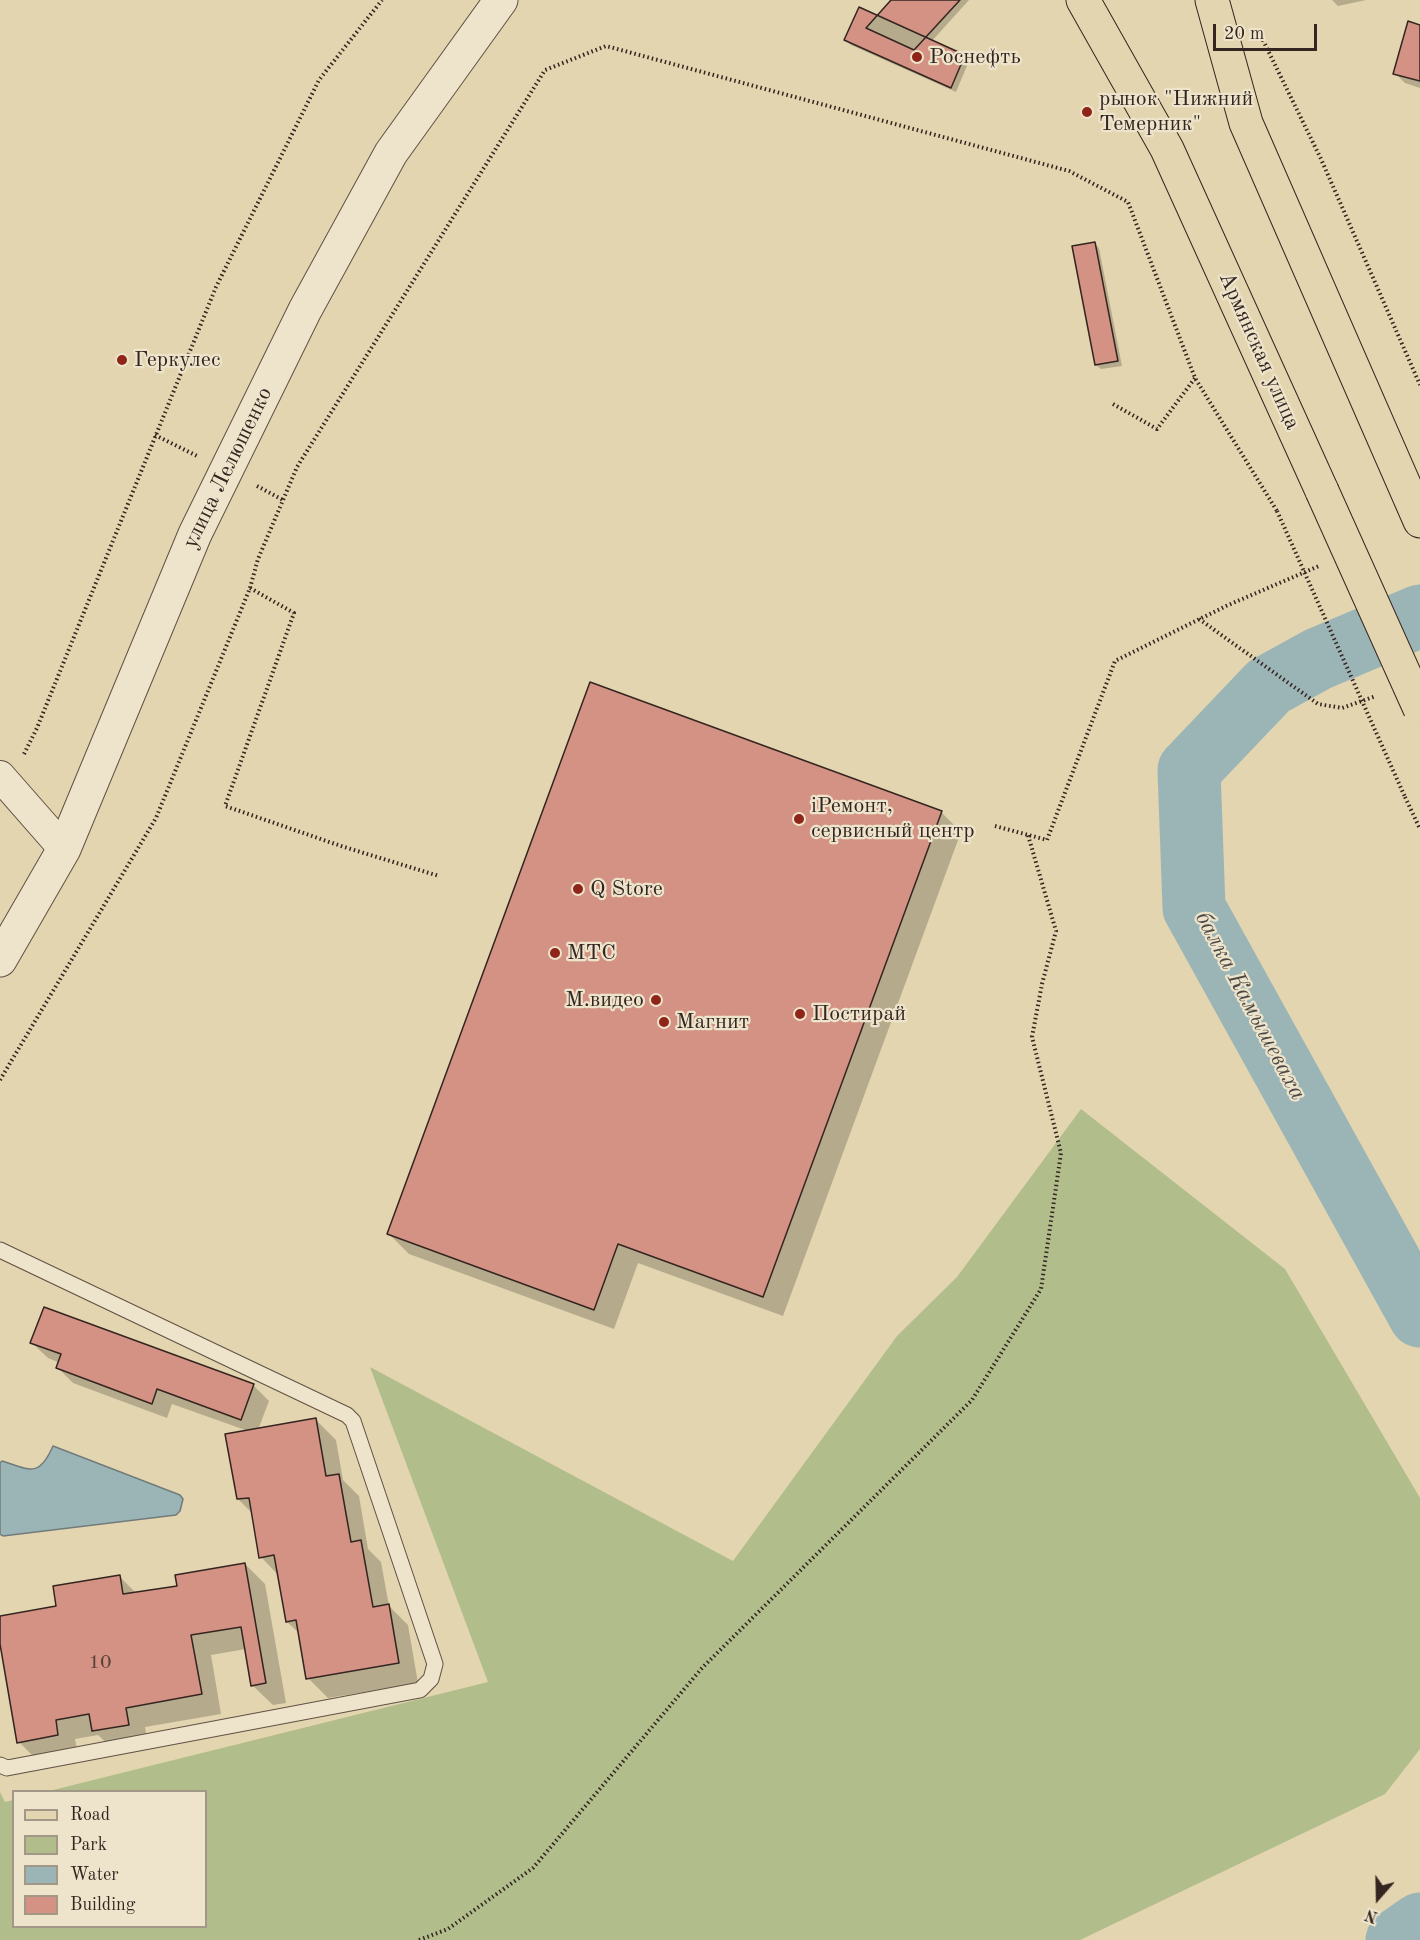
<!DOCTYPE html>
<html>
<head>
<meta charset="utf-8">
<style>
	body { margin:0 }
	#map { position:relative; width:1420px; height:1940px; overflow:hidden; background:#e3d5af; font-family:"Old Standard TT",serif }
	canvas { display:block }
	.legend { position:absolute; left:12px; top:1790px; width:195px; height:138px; box-sizing:border-box; background:#ede4cb; border:2px solid #a39887; margin:0; padding:8px 10px; list-style:none; font-size:18px; color:#342520 }
	.legend li { display:flex; align-items:center; gap:12px; height:30px }
	.legend b { width:30px; border:2px solid #a39887 }
	.north { position:absolute; left:1348px; top:1868px; width:60px; height:60px; -webkit-text-stroke:4px #ede4cb; paint-order:stroke; rotate:200deg; font-size:16px; font-weight:700; line-height:24px; text-align:center; color:#342520 }
	.north::after { content:''; display:block; margin:auto; width:21px; height:27px; background:#342520; clip-path:polygon(50% 0,100% 100%,50% 72%,0 100%) }
	.scale { position:absolute; left:1213px; top:24px; width:104px; height:27px; box-sizing:border-box; border:3px solid #342520; border-top:0; padding-left:8px; font-size:18px; line-height:21px; white-space:nowrap; color:#342520; -webkit-text-stroke:4px #ede4cb; paint-order:stroke }
</style>
</head>
<body>
<div id="map">
<canvas width="1420" height="1940"></canvas>
<ul class="legend">
<li><b style="height:8px;background:#e3d5af"></b>Road</li>
<li><b style="height:16px;background:#b2bd8c"></b>Park</li>
<li><b style="height:16px;background:#9bb5b7"></b>Water</li>
<li><b style="height:16px;background:#d39283"></b>Building</li>
</ul>
<div class="north">N</div>
<div class="scale">20 m</div>
</div>
<script>
const ctx = document.querySelector('canvas').getContext('2d');
ctx.lineJoin = 'round';
function fillPath(path, color) {
  ctx.fillStyle = color;
  ctx.fill(path, 'evenodd');
}
function strokePath(path, color, width, dash) {
  ctx.strokeStyle = color;
  ctx.lineWidth = width;
  ctx.lineCap = dash ? 'butt' : 'round';
  ctx.setLineDash(dash || []);
  ctx.stroke(path);
}
function write(font, color, halo, rows, align = 'center') {
  ctx.font = font + ' "Old Standard TT",serif';
  ctx.lineWidth = 4.5;
  ctx.setLineDash([]);
  ctx.textBaseline = 'middle';
  ctx.strokeStyle = halo;
  ctx.fillStyle = color;
  for (const [text, x, y, turn = 0] of rows) {
    ctx.save();
    ctx.translate(x, y);
    ctx.rotate((+turn || 0) * Math.PI / 180);
    ctx.textAlign = isNaN(turn) ? turn : align;
    if (halo) ctx.strokeText(text, 0, 0);
    ctx.fillText(text, 0, 0);
    ctx.restore();
  }
}
fillPath(new Path2D(`
	M1081 1109 1285 1269 1420 1498V1749L1385 1794 1080 1940H0V1792L5 1802 13 1800 14 1926H206V1792L49 1791 488 1682 370 1367 733 1561 897 1336 957 1277Z`), '#b2bd8c');
const water = new Path2D(`
	M53 1446 180 1495 183 1499 180 1511 176 1515 3 1536 0 1534V1463L2 1461C30 1470 39 1478 53 1446Z`);
fillPath(water, '#9bb5b7');
strokePath(water, '#727b7b', 1.5);
fillPath(new Path2D(`
	M893 0H969L931 42 964 56 969 61 956 92 851 45 846 40 877 17Z
	M1332 0H1366L1338 6Z
	M1420 26V88L1405 83 1395 73Z
	M1095 244 1099 248 1122 366 1101 369 1096 365Z
	M941 812 961 832 783 1316 638 1263 614 1329 409 1254 389 1234Z
	M32 1343 253 1385 269 1401 258 1430 316 1420 336 1440 343 1480 359 1496 368 1549 381 1562 389 1606 408 1625 418 1683 328 1698 308 1678 300 1634 287 1622 279 1576 261 1557 253 1514 238 1499 248 1431 172 1404 167 1418 73 1383 58 1368 60 1363 48 1358Z
	M245 1564 265 1584 286 1703 273 1705 252 1685 246 1649 211 1655 221 1714 145 1727 148 1745 114 1750 98 1735 75 1739 78 1755 39 1762 19 1742 0 1635V1617L58 1608 119 1576 137 1594 178 1587Z`), '#0003');
strokePath(new Path2D(`
	M1420 616 1318 659 1269 686 1189 770 1194 908 1420 1316
	M1397 1940 1420 1924`), '#9bb5b7', 63);
const building = new Path2D(`
	M891 0H960L914 50 866 28Z
	M859 7 965 55 951 88 844 40Z
	M1408 21 1420 25V81L1393 74Z
	M1095 242 1118 361 1095 365 1072 246Z
	M590 682 942 811 763 1297 618 1244 594 1310 387 1234Z
	M44 1307 254 1384 241 1420 157 1389 152 1404 56 1368 61 1354 30 1343Z
	M316 1418 326 1476 339 1474 351 1542 361 1540 373 1607 389 1604 399 1663 306 1679 296 1620 286 1622 274 1555 259 1558 249 1498 237 1499 225 1434Z
	M245 1563 266 1683 251 1686 241 1627 191 1635 202 1694 126 1708 129 1725 92 1731 89 1714 56 1720 58 1735 17 1743 0 1644V1616L56 1606 53 1586 120 1575 123 1594 177 1586 175 1575Z`);
fillPath(building, '#d39283');
strokePath(building, '#342520', 1.5);
const service = new Path2D(`
	M0 1250 347 1415 353 1421 435 1664 431 1679 420 1690 7 1768 0 1765`);
const minor = new Path2D(`
	M0 776 64 849`);
const tertiary = new Path2D(`
	M0 960 64 849 195 534 305 310 391 153 501 0`);
const primary = new Path2D(`
	M1083 0 1167 149 1322 491
	M1212 0 1246 123 1420 521`);
strokePath(service, '#605144', 17);
strokePath(minor, '#605144', 32);
strokePath(tertiary, '#605144', 35);
strokePath(primary, '#342520', 35);
strokePath(new Path2D(`
	M1259 32 1321 159 1420 385
	M1113 404 1157 429 1195 378
	M155 435 197 456
	M257 486 283 500
	M250 588 258 559 297 467 545 70 606 46 1069 171 1128 202 1195 378 1277 511
	M1199 619 1318 704 1342 708 1376 696
	M24 754 37 728 216 287 319 80 382 0
	M1405 797 1420 829
	M995 826 1047 840 1115 661 1226 606 1319 566
	M0 1080 156 818 250 588 294 613 225 806 341 846 439 876
	M419 1940 448 1929 533 1868 702 1668 972 1400 1041 1289 1061 1153 1032 1037 1042 984 1056 931 1028 835`), '#342520', 4, [1.5, 3]);
strokePath(service, '#ede4cb', 15);
strokePath(minor, '#ede4cb', 30);
strokePath(tertiary, '#ede4cb', 33);
strokePath(primary, '#e3d5af', 33);
const primaryBridge = new Path2D(`
	M1322 491 1420 709`);
strokePath(primaryBridge, '#342520', 35, []);
strokePath(new Path2D(`
	M1277 511 1405 797`), '#342520', 4, [1.5, 3]);
strokePath(primaryBridge, '#e3d5af', 33);
for (const [x, y, r, color] of [
	[917,57,6,"#8f2418"],
	[1087,112,6,"#8f2418"],
	[122,360,6,"#8f2418"],
	[799,819,6,"#8f2418"],
	[578,889,6,"#8f2418"],
	[555,953,6,"#8f2418"],
	[656,1000,6,"#8f2418"],
	[800,1014,6,"#8f2418"],
	[664,1022,6,"#8f2418"]
]) {
  const dot = new Path2D();
  dot.arc(x, y, r, 0, 2 * Math.PI);
  ctx.fillStyle = color;
  ctx.fill(dot);
  strokePath(dot, '#ede4cb', 2);
}
write('20px', '#5c4039', null, [
	["10",100,1663]
]);
write('22px', '#342520', '#ede4cb', [
	["Роснефть",929,57],
	["рынок \"Нижний",1099,99],
	["Темерник\"",1099,124],
	["Геркулес",134,360],
	["iРемонт,",811,806],
	["сервисный центр",811,831],
	["Q Store",590,889],
	["МТС",567,953],
	["М.видео",644,1000,"right"],
	["Постирай",812,1014],
	["Магнит",676,1022]
], 'left');
write('22px', '#342520', '#ede4cb', [
	["Армянская улица",1259,351,66],
	["улица Лелюшенко",228,468,-64]
]);
write('italic 24px', '#4e4946', '#ede4cb', [
	["балка Камышеваха",1250,1006,62]
]);
</script>
</body>
</html>
